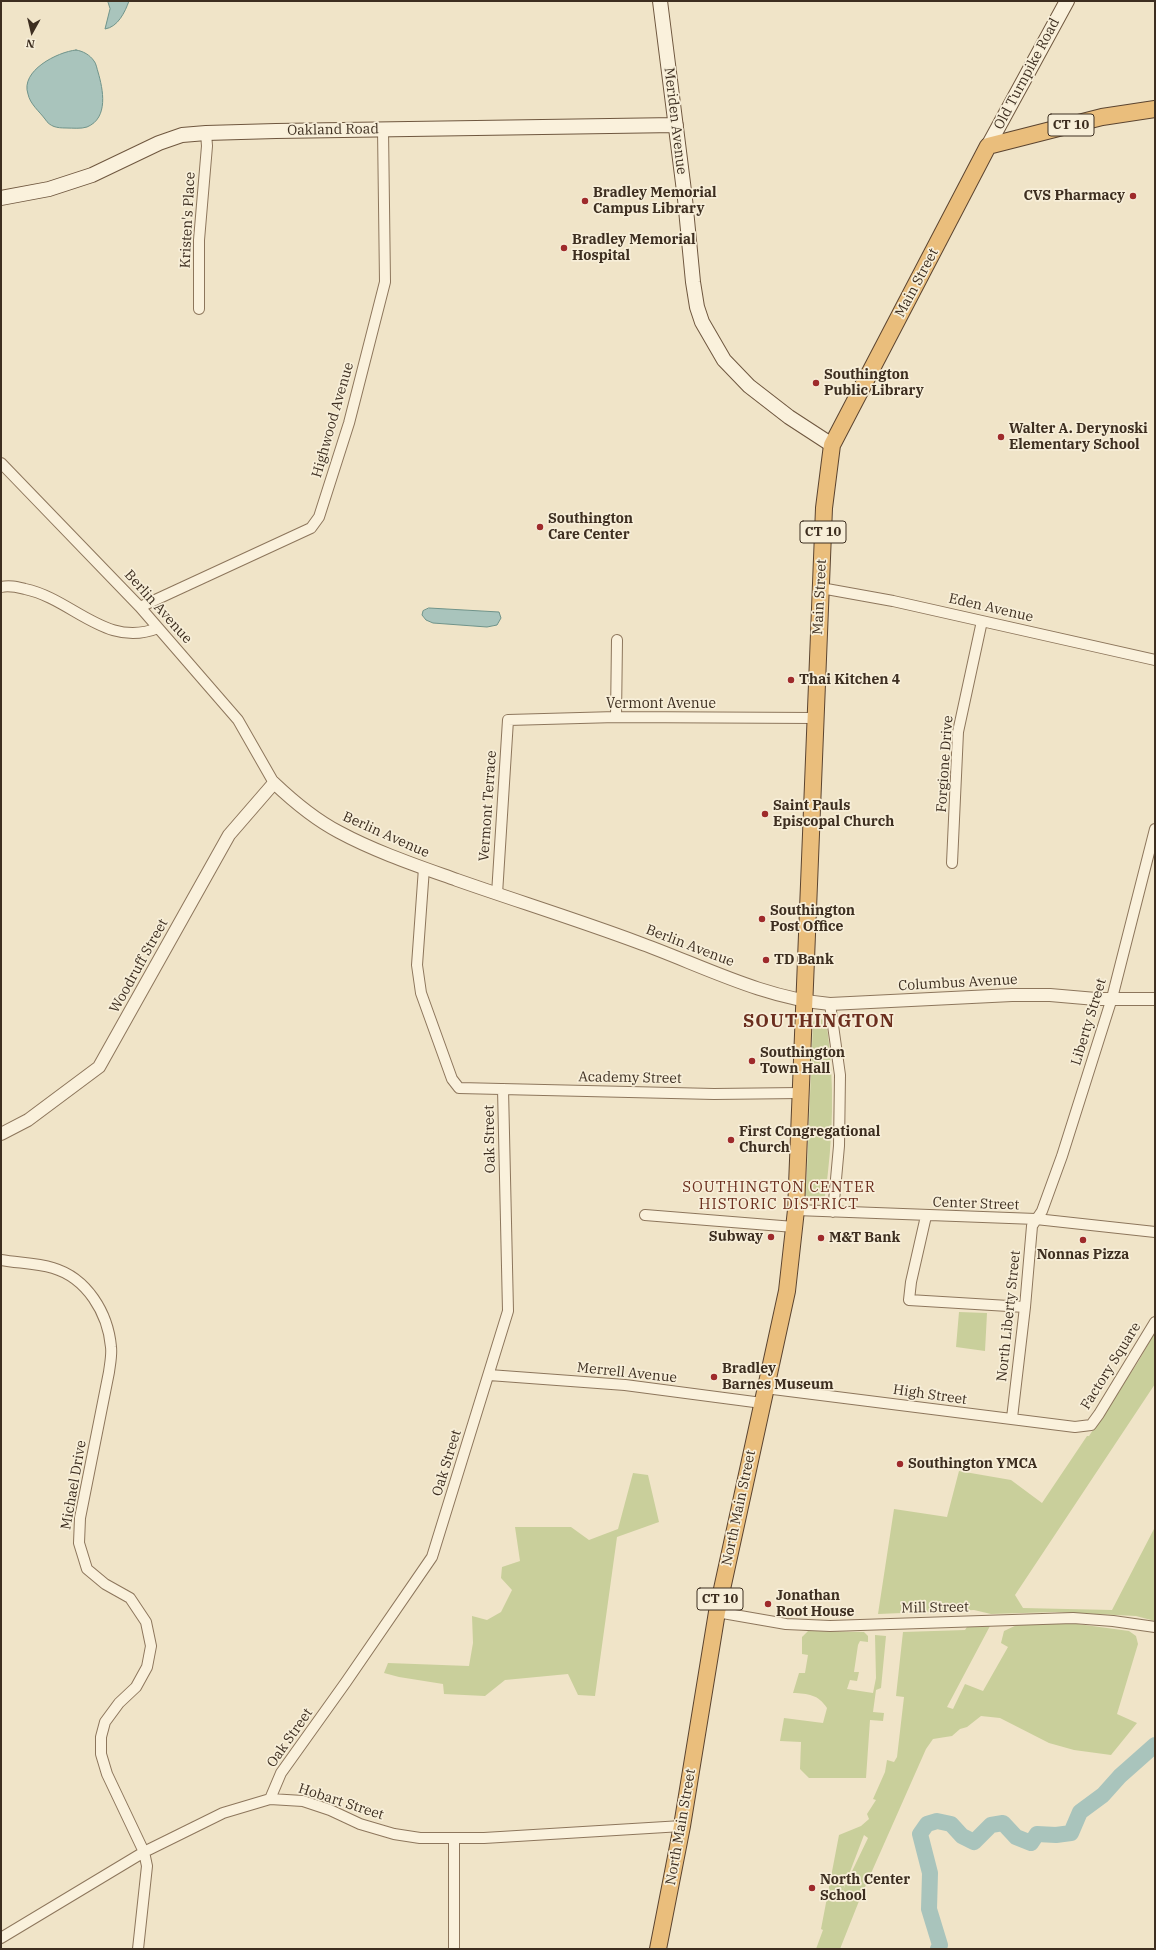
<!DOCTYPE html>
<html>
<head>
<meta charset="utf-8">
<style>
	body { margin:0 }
	#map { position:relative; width:1156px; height:1950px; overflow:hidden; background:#f0e4c8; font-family:"IBM Plex Serif",serif }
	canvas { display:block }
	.frame { position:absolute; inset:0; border:2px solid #3d2e20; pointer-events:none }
	.north { position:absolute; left:12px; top:12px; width:40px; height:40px; -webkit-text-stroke:3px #f7eed8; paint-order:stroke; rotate:188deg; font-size:11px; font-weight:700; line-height:16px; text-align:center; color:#3d2e20 }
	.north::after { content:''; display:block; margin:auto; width:14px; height:18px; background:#3d2e20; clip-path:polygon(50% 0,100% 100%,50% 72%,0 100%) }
</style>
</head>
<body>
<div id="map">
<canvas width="1156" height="1950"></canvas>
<div class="frame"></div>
<div class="north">N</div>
</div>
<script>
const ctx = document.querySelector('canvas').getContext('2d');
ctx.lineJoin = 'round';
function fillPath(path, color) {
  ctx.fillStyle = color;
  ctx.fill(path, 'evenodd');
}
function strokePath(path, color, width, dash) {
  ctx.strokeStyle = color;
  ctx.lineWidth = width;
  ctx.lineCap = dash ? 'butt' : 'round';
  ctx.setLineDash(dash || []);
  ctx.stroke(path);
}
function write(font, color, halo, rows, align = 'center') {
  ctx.font = font + ' "IBM Plex Serif",serif';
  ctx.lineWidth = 3.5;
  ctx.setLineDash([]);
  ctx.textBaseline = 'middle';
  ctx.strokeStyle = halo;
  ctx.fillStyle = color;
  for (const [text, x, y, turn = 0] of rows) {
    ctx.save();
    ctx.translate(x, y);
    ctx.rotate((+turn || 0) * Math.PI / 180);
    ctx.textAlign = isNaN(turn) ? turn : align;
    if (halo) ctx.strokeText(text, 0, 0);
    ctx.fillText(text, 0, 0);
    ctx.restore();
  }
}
fillPath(new Path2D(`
	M817 1018 824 1020 827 1027C835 1083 833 1140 825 1196 823 1203 817 1203 811 1202L806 1195 813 1022Z
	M959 1312 987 1313 985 1351 956 1347Z
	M1155 1332V1384L1015 1595 1023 1608 1112 1610 1155 1527V1621L1136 1616 1055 1612 991 1614 974 1610 878 1614 894 1509 947 1517 959 1471 1011 1480 1042 1503 1087 1436H1089L1138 1362Z
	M633 1473 648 1475 659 1522 617 1537 595 1696 578 1695 568 1674 505 1680 485 1696 444 1694 443 1684 399 1677 384 1673 388 1663 469 1666 473 1643 472 1616 487 1620 501 1612 512 1590 501 1578 502 1567 520 1561 515 1527H571L589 1540 618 1529Z
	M1070 1623 1129 1631 1136 1636 1138 1644 1117 1714 1137 1723 1111 1755 1074 1750 1049 1743 1000 1718 981 1716 967 1727 960 1729 952 1736 933 1739 926 1749 861 1896 840 1949H816L823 1930 821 1929 839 1835 861 1826 869 1819 867 1814 876 1800 873 1799 885 1772 887 1760 894 1762 897 1757 904 1697 896 1696 903 1632 965 1630 967 1627 990 1626 947 1707 953 1709 965 1684 983 1691 1008 1647 1001 1643 1004 1631 1019 1624ZM864 1835 868 1838 843 1890Z
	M808 1631 864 1632 868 1636V1642L860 1641 858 1645 854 1672H859L857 1681 850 1680 847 1689 873 1693 876 1678 875 1635 886 1636 881 1688 876 1690 873 1712 884 1713 883 1721 870 1720 866 1778H809L800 1769 801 1742 780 1741 784 1718 823 1723 827 1708C818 1694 808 1694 793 1693L799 1673H805L808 1655 802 1654V1637Z`), '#c9cf9b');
const water = new Path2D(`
	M108 1H129C125 12 118 27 105 29L110 9Z
	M76 50C83 51 90 55 94 61 96 63 97 69 98 72 103 89 109 118 87 127 81 129 73 128 66 128 57 128 50 127 45 119 39 111 30 104 28 94 20 71 57 52 76 50Z
	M429 608 499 612 501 618 497 625 487 627 433 623 426 620 422 615 423 611Z`);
fillPath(water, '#a9c4bc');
strokePath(water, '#6f938a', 1);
strokePath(new Path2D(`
	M938 1949 940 1945 929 1909 930 1873 920 1834 927 1824 937 1821 951 1824 962 1836 974 1842 991 1825 1003 1823 1016 1837 1031 1843 1037 1834 1056 1835 1071 1833 1080 1812 1103 1795 1120 1776 1155 1745`), '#a9c4bc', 16);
const minor = new Path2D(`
	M199 309V240L207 146 206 133
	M1 463 140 607 238 720 274 783
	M1 587C10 585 17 587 25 589 73 599 106 649 158 628
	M821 588 893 601 1155 660
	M140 607 311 528 319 517 349 423 385 282 383 129
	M616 717 617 640
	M952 863 958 732 982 621
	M424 868 417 965 421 993 452 1079 459 1088 714 1094 800 1093
	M497 894 508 720 616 717 814 718
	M830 1004 840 1075 839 1146 833 1212
	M796 1210 1036 1219 1155 1232
	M645 1215 794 1227
	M926 1216 911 1282 909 1300 1025 1307
	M1 1260C18 1263 36 1263 53 1268 87 1278 108 1313 111 1347 112 1355 110 1364 109 1372L80 1518 79 1543 87 1569 105 1584 130 1598 146 1622 151 1646 147 1667 136 1687 119 1703 105 1722 101 1737V1754L107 1774 144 1852 147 1866 138 1949
	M489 1375 625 1385 762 1403
	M765 1388 1075 1427 1091 1425 1099 1414 1155 1322
	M1012 1418 1025 1307 1032 1226 1042 1211 1062 1156 1112 998 1155 829
	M717 1612 786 1624 830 1626 1073 1618 1113 1621 1155 1627
	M270 1799 281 1773 346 1682 432 1557 508 1311 503 1089
	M454 1839V1949
	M1 1938 144 1852 223 1813 270 1799 303 1801 330 1810 360 1824 394 1834 420 1838H484L682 1826`);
const tertiary = new Path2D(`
	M1 1134 28 1120 99 1067 229 835 274 783C294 802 316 820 339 832 376 852 418 866 457 880 517 901 578 920 637 942 701 965 762 998 830 1004L1012 995H1050L1096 999H1155`);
const secondary = new Path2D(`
	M660 1 685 199 693 282 697 307 702 322 724 360 749 386 789 417 832 445
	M988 146 1067 1
	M1 198 49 189 92 175 159 143 182 135 206 133 276 131 676 125`);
const trunk = new Path2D(`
	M658 1949 682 1826 717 1612 787 1291 796 1210 824 508 832 445 988 146 1102 117 1155 109`);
strokePath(minor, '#8d765c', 12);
strokePath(tertiary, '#8d765c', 14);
strokePath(secondary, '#6f573f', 16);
strokePath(trunk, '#5b4430', 18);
strokePath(minor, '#faf1dc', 10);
strokePath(tertiary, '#faf1dc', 12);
strokePath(secondary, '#faf1dc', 14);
strokePath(trunk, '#eabe7c', 16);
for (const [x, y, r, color] of [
	[1133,196,4,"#9e2a2b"],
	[585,201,4,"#9e2a2b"],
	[564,248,4,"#9e2a2b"],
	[816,383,4,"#9e2a2b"],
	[1001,437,4,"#9e2a2b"],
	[540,527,4,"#9e2a2b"],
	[791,680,4,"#9e2a2b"],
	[765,814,4,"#9e2a2b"],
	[762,919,4,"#9e2a2b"],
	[766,960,4,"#9e2a2b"],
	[752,1061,4,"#9e2a2b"],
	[731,1140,4,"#9e2a2b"],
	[771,1237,4,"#9e2a2b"],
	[821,1238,4,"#9e2a2b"],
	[1083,1240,4,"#9e2a2b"],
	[714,1377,4,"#9e2a2b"],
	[900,1464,4,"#9e2a2b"],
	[768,1604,4,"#9e2a2b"],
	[812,1888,4,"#9e2a2b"]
]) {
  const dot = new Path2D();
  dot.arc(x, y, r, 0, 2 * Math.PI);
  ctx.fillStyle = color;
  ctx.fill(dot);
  strokePath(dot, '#f7eed8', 1.5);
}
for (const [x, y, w] of [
	[1071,125,46],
	[823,532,46],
	[720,1599,46]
]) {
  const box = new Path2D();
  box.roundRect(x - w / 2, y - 11, w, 22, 3);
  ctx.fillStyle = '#f7eed8';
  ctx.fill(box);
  strokePath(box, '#3d2e20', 1);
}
write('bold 13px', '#3d2e20', null, [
	["CT 10",1071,125],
	["CT 10",823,532],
	["CT 10",720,1599]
]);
write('14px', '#3d2e20', '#f7eed8', [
	["Old Turnpike Road",1027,74,-62],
	["Meriden Avenue",675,121,83],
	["Oakland Road",333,130,-1],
	["Kristen's Place",188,220,-87],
	["Main Street",917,283,-62],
	["Highwood Avenue",333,420,-74],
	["Main Street",820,597,-87],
	["Berlin Avenue",158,607,48],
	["Eden Avenue",991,608,13],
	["Vermont Avenue",661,704],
	["Forgione Drive",945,764,-86],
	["Vermont Terrace",488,806,-86],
	["Berlin Avenue",386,835,24],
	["Berlin Avenue",690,946,21],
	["Woodruff Street",139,966,-61],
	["Columbus Avenue",958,983,-3],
	["Liberty Street",1089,1022,-73],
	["Academy Street",630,1078,1],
	["Oak Street",490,1139,-91],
	["Center Street",976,1204,2],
	["North Liberty Street",1009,1316,-84],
	["Factory Square",1111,1366,-58],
	["Merrell Avenue",627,1373,6],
	["High Street",930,1395,8],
	["Oak Street",447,1463,-73],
	["Michael Drive",74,1485,-80],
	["North Main Street",739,1508,-78],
	["Mill Street",935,1608,-1],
	["Oak Street",290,1738,-55],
	["Hobart Street",341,1802,18],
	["North Main Street",681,1827,-80]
]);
write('bold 14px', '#3d2e20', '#f7eed8', [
	["Bradley Memorial",593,193],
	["Campus Library",593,209],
	["CVS Pharmacy",1125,196,"right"],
	["Bradley Memorial",572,240],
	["Hospital",572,256],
	["Southington",824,375],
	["Public Library",824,391],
	["Walter A. Derynoski",1009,429],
	["Elementary School",1009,445],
	["Southington",548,519],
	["Care Center",548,535],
	["Thai Kitchen 4",799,680],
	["Saint Pauls",773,806],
	["Episcopal Church",773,822],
	["Southington",770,911],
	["Post Office",770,927],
	["TD Bank",774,960],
	["Southington",760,1053],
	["Town Hall",760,1069],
	["First Congregational",739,1132],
	["Church",739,1148],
	["Subway",763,1237,"right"],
	["M&T Bank",829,1238],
	["Nonnas Pizza",1083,1255,"center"],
	["Bradley",722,1369],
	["Barnes Museum",722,1385],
	["Southington YMCA",908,1464],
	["Jonathan",776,1596],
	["Root House",776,1612],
	["North Center",820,1880],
	["School",820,1896]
], 'left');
ctx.letterSpacing = '1px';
write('15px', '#6b2e1e', '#f7eed8', [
	["SOUTHINGTON CENTER",779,1188],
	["HISTORIC DISTRICT",779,1205]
]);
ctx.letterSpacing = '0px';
ctx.letterSpacing = '1px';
write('bold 18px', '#6b2e1e', '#f7eed8', [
	["SOUTHINGTON",819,1022]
]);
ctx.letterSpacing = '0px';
</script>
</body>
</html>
